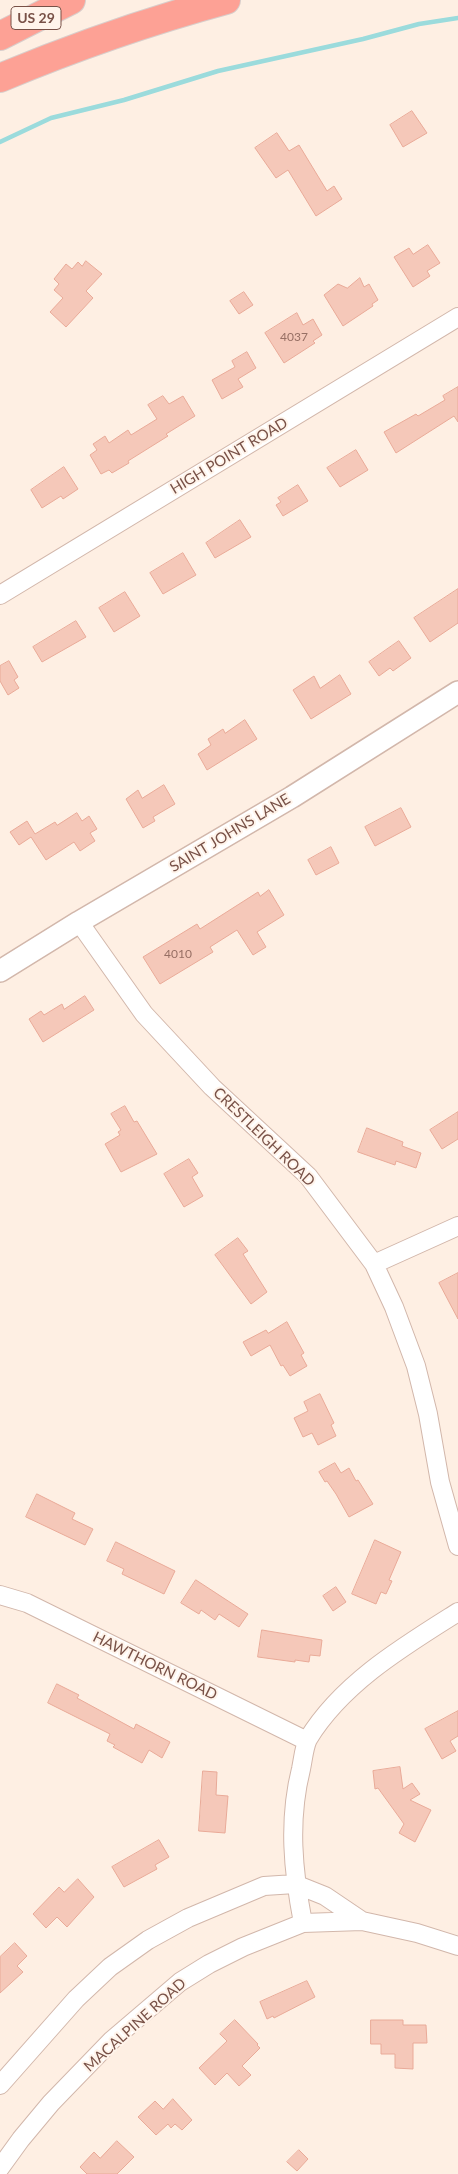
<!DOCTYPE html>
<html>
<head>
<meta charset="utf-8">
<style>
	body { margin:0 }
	canvas { display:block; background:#feefe3 }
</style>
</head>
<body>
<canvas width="458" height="2174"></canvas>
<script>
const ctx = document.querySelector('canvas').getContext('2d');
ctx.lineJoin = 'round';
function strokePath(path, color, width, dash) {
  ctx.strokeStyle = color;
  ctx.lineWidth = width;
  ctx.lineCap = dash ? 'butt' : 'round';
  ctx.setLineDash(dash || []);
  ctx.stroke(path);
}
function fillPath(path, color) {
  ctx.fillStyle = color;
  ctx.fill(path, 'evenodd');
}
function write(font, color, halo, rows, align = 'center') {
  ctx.font = font + ' Lato,sans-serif';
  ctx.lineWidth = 4;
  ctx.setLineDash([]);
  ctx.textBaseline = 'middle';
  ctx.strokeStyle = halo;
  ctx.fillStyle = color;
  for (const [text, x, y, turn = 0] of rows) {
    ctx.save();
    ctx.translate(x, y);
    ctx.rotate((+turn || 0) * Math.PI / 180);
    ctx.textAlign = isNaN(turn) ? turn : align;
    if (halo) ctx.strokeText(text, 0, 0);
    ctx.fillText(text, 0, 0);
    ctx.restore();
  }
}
strokePath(new Path2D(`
	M0 142 51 118 124 100 218 71 363 39 419 24 458 18`), '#9bdbdc', 4.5);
const building = new Path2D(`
	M412 111 427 133 403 147 390 125Z
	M277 133 289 151 299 145 327 191 334 186 342 199 316 216 288 170 276 178 255 148Z
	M428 245 440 263 427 271 430 276 413 287 394 257 409 248 413 254Z
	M86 261 102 274 86 291 93 298 66 327 50 312 63 298 54 290 59 284 54 279 66 264 72 269 78 262 82 266Z
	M360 278 364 287 369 284 378 300 372 304 373 306 343 326 324 295 338 284 347 288Z
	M244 292 253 305 239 314 230 301Z
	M297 313 303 325 313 319 322 335 313 341 315 343 284 363 265 333Z
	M247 352 256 368 238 379 243 387 222 399 212 380 235 367 232 361Z
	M458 387V422L454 416 396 453 384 432 416 414 418 416 445 400 443 396Z
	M163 396 169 404 183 396 195 416 166 434 168 436 128 461 129 463 112 473 109 470 101 474 90 455 97 450 93 444 105 436 109 443 128 430 131 435 157 419 148 405Z
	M356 450 368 470 340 487 327 468Z
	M64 467 78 489 63 499 61 496 42 508 31 490Z
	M298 485 308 501 283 516 276 505 281 502 278 498Z
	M240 520 251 537 215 558 206 543Z
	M183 553 196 575 163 594 150 573Z
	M458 589V623L430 642 414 618Z
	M125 592 140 616 114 632 99 608Z
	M76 621 86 637 42 662 33 647Z
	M399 641 411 658 393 671 390 668 379 676 369 662Z
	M9 661 18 677 14 680 19 688 8 695 0 681V666Z
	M340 675 351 694 311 719 293 690 314 676 320 688Z
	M245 720 257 739 207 770 198 754 211 745 208 739 223 729 225 733Z
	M164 785 175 804 153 817 155 821 143 828 126 799 138 790 142 798Z
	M401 808 411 827 375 846 365 827Z
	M77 813 82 821 89 816 97 829 90 833 95 841 80 851 74 842 46 860 31 837 19 845 10 832 27 821 35 834 55 822 57 825Z
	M331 847 339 863 316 875 308 860Z
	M269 890 284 915 257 932 266 947 253 955 237 930 210 947 213 952 160 984 143 957 197 924 200 929 258 892 260 896Z
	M85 996 94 1010 43 1042 29 1019 41 1011 44 1015 62 1004 64 1009Z
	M125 1106 134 1122 137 1121 157 1154 121 1172 105 1144 120 1135 118 1132 121 1130 111 1114Z
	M458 1112V1139L442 1149 430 1130Z
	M367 1128 403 1142 402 1146 421 1153 416 1168 396 1161 395 1165 358 1152Z
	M189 1159 198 1173 192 1177 203 1196 184 1207 164 1174Z
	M238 1238 248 1251 243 1254 267 1292 251 1304 215 1255Z
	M458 1273V1319L439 1283Z
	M287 1322 304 1353 301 1355 307 1366 290 1376 283 1365 281 1366 270 1345 251 1356 243 1342 266 1330 268 1333Z
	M320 1394 334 1423 331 1425 336 1436 318 1445 312 1433 303 1437 294 1418 308 1411 304 1402Z
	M335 1463 341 1473 349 1468 356 1481 358 1480 373 1504 349 1517 336 1494 327 1481 325 1482 319 1472Z
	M37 1494 75 1513 72 1519 93 1529 85 1545 26 1517Z
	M375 1540 401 1552 389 1580 392 1581 386 1594 381 1592 376 1604 352 1594Z
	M116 1542 175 1571 164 1594 122 1574 124 1569 107 1561Z
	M196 1580 248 1614 239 1627 219 1614 215 1620 201 1610 199 1614 181 1603Z
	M336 1587 346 1602 333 1611 323 1596Z
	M262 1630 322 1640 320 1656 310 1655 309 1662 295 1660V1662L258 1657Z
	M57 1684 79 1695 77 1698 134 1729 136 1724 170 1742 162 1758 149 1750 142 1763 113 1747 115 1745 107 1741 110 1734 48 1703Z
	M458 1711V1736L450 1741 456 1751 442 1759 425 1729Z
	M400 1767 403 1789 412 1783 420 1794 410 1800 431 1810 415 1842 399 1833 404 1824 378 1788 375 1789 373 1771Z
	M203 1771 217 1772 216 1795 228 1796 225 1833 199 1831Z
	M159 1840 169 1857 155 1865 157 1869 124 1887 112 1867Z
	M78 1879 94 1897 67 1927 57 1917 46 1928 33 1914 59 1887 64 1892Z
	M15 1943 27 1956 17 1966 23 1972 0 1993V1957Z
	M307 1981 315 1997 274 2018 273 2016 267 2019 260 2002Z
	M235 2020 258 2044 257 2045 260 2048 242 2066 251 2075 239 2086 227 2073 215 2085 199 2068 227 2041 220 2034Z
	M371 2020H403V2025H426L427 2043H413V2069L395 2068V2054H381V2044H371Z
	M173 2099 192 2120 182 2130 175 2124 171 2128 168 2124 156 2135 138 2117 155 2101 163 2109Z
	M117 2141 134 2157 117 2174H87L80 2167 94 2152 100 2158Z
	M299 2150 308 2159 297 2171 287 2162Z`);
fillPath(building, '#f5c8b9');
strokePath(building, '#e9aa98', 1);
const minor = new Path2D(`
	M0 595 458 317
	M79 922 144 1014 212 1087 308 1176 374 1264 394 1307 416 1366 428 1414 440 1482 458 1546
	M374 1264 458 1226
	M0 1595 27 1603 307 1741
	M303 1923C293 1871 288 1821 301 1769 303 1760 304 1747 308 1739 342 1683 404 1646 458 1612
	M0 2085 76 1999 110 1967 148 1940 188 1918 264 1886 295 1884 325 1896 362 1921
	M0 2168 21 2139 51 2103 112 2040 180 1982 209 1964 243 1947 303 1923 362 1921 417 1933 458 1946`);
const tertiary = new Path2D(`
	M0 971 79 922 292 797 458 692`);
const motorway = new Path2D(`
	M0 36 71 0
	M0 78C74 47 149 21 226 0`);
strokePath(minor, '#d2b7ab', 20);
strokePath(tertiary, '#d2b7ab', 24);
strokePath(motorway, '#d9cecb', 30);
strokePath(minor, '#fff', 18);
strokePath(tertiary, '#fff', 21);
strokePath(motorway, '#fda195', 28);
write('12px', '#976f64', null, [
	["4037",294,337],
	["4010",178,954]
]);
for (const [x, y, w] of [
	[36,18,50]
]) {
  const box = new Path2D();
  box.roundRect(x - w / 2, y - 11.5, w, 23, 4);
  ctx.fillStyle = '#fff4eb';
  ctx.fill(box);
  strokePath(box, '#785147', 1);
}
write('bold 14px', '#785147', null, [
	["US 29",36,18]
]);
write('15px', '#785147', '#fff4eb', [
	["HIGH POINT ROAD",229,456,-31],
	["SAINT JOHNS LANE",230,833,-31],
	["CRESTLEIGH ROAD",264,1137,44],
	["HAWTHORN ROAD",155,1666,26],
	["MACALPINE ROAD",135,2025,-42]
]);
</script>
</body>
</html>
